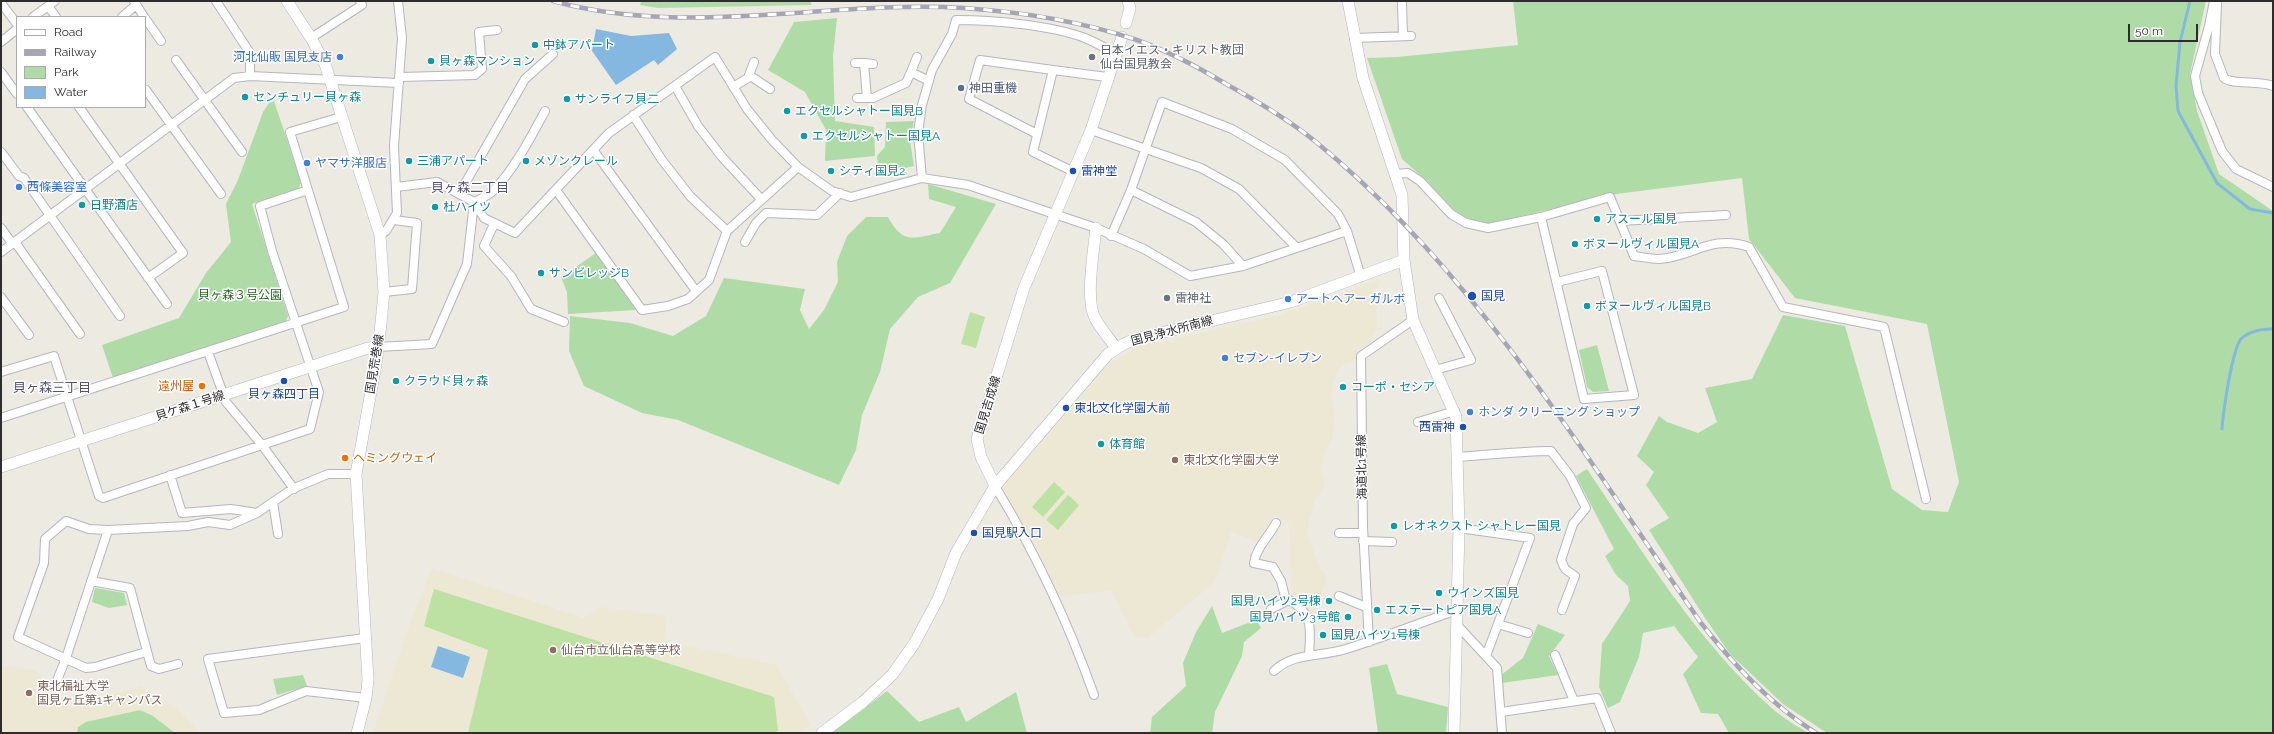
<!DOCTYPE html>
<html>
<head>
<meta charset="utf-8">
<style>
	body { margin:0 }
	#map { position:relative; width:2274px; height:734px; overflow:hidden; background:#edeae2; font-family:Raleway,sans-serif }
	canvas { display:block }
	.frame { position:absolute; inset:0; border:2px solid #2d2d2d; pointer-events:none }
	.legend { position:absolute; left:16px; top:16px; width:130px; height:92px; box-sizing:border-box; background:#fff; border:1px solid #ababab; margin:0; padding:5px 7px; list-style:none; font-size:12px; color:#2d2d2d }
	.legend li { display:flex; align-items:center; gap:8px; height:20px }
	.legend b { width:20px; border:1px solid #ababab }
	.scale { position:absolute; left:2128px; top:24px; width:70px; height:18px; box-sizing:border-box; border:2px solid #2d2d2d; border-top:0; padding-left:5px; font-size:12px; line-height:14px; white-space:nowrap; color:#2d2d2d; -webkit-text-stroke:3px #fff; paint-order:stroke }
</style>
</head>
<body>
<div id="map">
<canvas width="2274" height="734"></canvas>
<div class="frame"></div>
<ul class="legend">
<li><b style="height:5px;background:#fff"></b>Road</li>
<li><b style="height:5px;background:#a5a5b5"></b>Railway</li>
<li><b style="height:11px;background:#afdca6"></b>Park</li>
<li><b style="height:11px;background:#84b8e0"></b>Water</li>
</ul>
<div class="scale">50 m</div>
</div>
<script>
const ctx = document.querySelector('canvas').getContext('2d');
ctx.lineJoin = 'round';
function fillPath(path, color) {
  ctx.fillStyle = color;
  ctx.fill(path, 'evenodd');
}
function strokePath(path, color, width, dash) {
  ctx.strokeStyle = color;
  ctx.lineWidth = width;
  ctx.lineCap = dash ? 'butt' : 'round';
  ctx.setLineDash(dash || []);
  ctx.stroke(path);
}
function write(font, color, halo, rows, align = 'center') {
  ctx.font = font + ' Raleway,"Noto Sans JP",sans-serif';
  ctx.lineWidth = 3;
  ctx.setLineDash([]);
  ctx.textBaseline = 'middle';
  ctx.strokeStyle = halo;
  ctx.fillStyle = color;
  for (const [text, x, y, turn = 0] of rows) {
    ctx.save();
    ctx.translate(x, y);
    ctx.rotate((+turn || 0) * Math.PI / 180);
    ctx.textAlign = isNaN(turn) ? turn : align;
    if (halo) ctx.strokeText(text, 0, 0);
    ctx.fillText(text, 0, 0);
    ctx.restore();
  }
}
fillPath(new Path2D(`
	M1380 280 1376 290 1377 328 1368 346 1357 350 1358 360 1346 363 1339 369 1333 382 1331 396 1334 412V429L1331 442 1325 451 1320 469 1323 477 1324 489 1315 499 1308 525 1307 534 1320 568 1327 577 1315 613 1309 614 1292 597 1289 524 1274 514 1262 538 1257 541 1231 532 1215 582 1148 638 1135 636 1111 590 1060 597 1038 551 1001 489 1111 362 1137 347 1276 316Z
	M432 568 584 618 600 607 667 616 664 641 777 665 810 725 798 733H373L409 626Z
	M1 665 35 670 70 708 141 686 158 701 174 705 200 733H1Z`), '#ece8d4');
fillPath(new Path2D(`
	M642 1H810L812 5 658 8 640 5Z
	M1513 1H2206L2190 74 2197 111 2219 174 2273 211V733H1827L1783 704 1730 654 1705 618 1649 530 1669 518 1646 485 1654 472 1637 456 1659 416 1667 422 1698 433 1717 422 1705 388 1752 379 1783 315 1845 326 1892 489 1922 510 1948 512 1959 482 1927 324 1795 298 1749 239 1742 178 1616 194 1487 224 1467 219 1451 208 1429 183 1402 159 1367 58 1397 57 1518 45Z
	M837 18 833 56 835 121 874 127 875 156 825 161 826 130 805 92 768 70 794 22Z
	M274 101 301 182 299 188 252 204 288 316 285 323 113 378 102 345 179 318 206 273 231 242 226 204 238 180 263 112 269 103Z
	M914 121 910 141 914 166 883 173 878 165 877 156 885 147 886 122Z
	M928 184 996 204 950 283 918 297 890 329 880 372 862 415 856 450 839 485 678 420 642 413 584 386 569 351 570 316 630 323 673 336 706 316 724 278 805 289 800 310 809 329 824 310 838 282 837 262 847 236 866 217H888C903 245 913 238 940 233L956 207 929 199Z
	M596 253 636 310 568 314 567 292 561 277Z
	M1597 345 1609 391 1593 392 1587 387 1579 350Z
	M1587 469C1644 554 1698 643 1775 711 1785 719 1797 726 1808 733H1729L1718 714 1701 713 1683 674 1698 657 1674 626 1643 633 1639 657 1620 702 1608 708 1599 687 1602 644 1630 601 1628 586 1616 575 1605 556 1614 549 1576 476Z
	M95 588 124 593 127 605 109 608 92 602Z
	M1212 606 1222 633 1256 620 1261 628 1244 642 1242 656 1215 712 1212 733H1150L1152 717 1186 686 1183 663 1196 632Z
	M1538 624 1565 635 1549 656 1558 675 1502 683 1501 675 1523 658Z
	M1387 664 1397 694 1448 707 1446 733H1378L1369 668Z
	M303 675 307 686 277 695 273 679Z
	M887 691 919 722 959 707 966 722 1016 692 1027 733H832Z
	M140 710 153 716 175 733H77L78 727 86 722Z`), '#afdca6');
fillPath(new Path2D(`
	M970 312 985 317 976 348 961 344Z
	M1054 482 1065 492 1043 517 1032 507Z
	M1068 495 1079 505 1058 530 1046 520Z
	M434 589 774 697 778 730 775 733H468L488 650 424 626Z`), '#bde1a3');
fillPath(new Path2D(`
	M596 29 631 36 669 33 677 49 658 65 654 60 616 85 592 51Z
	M438 646 470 657 463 678 431 667Z`), '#84b8e0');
strokePath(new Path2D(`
	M2190 1 2180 42 2176 86 2178 111 2217 183 2250 209 2273 213
	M2222 429C2223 413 2232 350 2241 339 2249 331 2263 329 2273 329`), '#84b8e0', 3);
const street = new Path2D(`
	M134 1 144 17
	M216 1 250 53V76
	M2214 1 2209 26 2195 76 2198 93 2222 151 2236 169 2273 187
	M1 3 17 24
	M1402 3 1403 36
	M2217 4 2215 54 2224 78C2232 85 2260 80 2273 86
	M48 6 56 17
	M33 17 55 1
	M122 17 136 5
	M145 18 161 41
	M311 38 362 5 360 1
	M1354 38 1411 36
	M1 42 17 29
	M176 60 242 152
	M855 63H864
	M1 72 17 94
	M911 72 917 57
	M749 75 770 89
	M400 77 475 75 482 69 479 32 497 30
	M675 86 698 126 722 157 761 199
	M733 87 748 78 754 62
	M146 90 221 194
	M857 98H873L906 83 911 72 929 81
	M867 98 864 63 873 64
	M27 107 167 304
	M79 107 183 253 148 278
	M633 115 662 160 690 196 727 231
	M1091 130 1201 168 1239 189 1296 247
	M1037 134 969 99 980 60 1053 70
	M594 151 696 291
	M1 152 19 176 24 178 120 316
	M1074 172 1033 152 1053 70 1107 77
	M1396 174 1408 173 1420 181 1451 214 1466 223 1488 228 1541 217 1584 399 1634 395 1602 271 1557 282
	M922 178 918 133 922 105 932 70 952 34 956 20C993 20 1050 25 1085 38 1095 42 1105 48 1115 53
	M396 187 437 182 474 202 484 218 515 233 609 133 715 57 747 109 772 140 798 167 832 191 851 197 922 178 968 185 1096 228 1144 249 1190 276 1243 266 1347 231
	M556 190 642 310 668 306 688 299 709 280 727 231 798 167
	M1131 190 1196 222 1223 244 1243 266
	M459 194 525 79 553 54
	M1541 217 1610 197 1634 256C1642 257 1651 259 1659 259 1693 257 1710 234 1749 247L1783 307 1884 327 1926 499
	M1620 221 1726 215
	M494 224 484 246 511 276 531 309 564 322
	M1 228 12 243 17 245 80 334
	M380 235 386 231 397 213 394 146 402 38 398 1
	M1111 236 1131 190 1162 102 1232 129 1285 160 1338 214 1347 231 1361 277
	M745 242 756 223 766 213 817 215 840 193
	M1 252 234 78 250 76 399 83
	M384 292 412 289 417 223 394 220
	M1 297 29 335
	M378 347 432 344 467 264 474 202C480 199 488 196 493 191 514 170 531 137 545 111
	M208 352 226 402 262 445 294 489
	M1435 370 1471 360 1439 298
	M1 372 54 356 99 496 103 498 310 429 319 392 272 251 260 206 308 190
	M1 418 344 307 290 132 341 117
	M1418 422 1455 411
	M1458 457C1489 455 1520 451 1551 451L1570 476 1586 508 1573 524 1561 560 1565 569 1575 576 1562 610
	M170 475 182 513 231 509 257 513 292 489 328 474H356
	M995 486C1035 552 1068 622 1094 695
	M273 502 278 534
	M1276 523C1268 538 1256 548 1254 563L1273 567 1281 581 1286 601
	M1459 528 1530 538 1486 656
	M1339 533H1363
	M1363 541 1392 542
	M91 581 130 588 151 666 159 669 178 664
	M1339 596 1366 607
	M1271 609 1289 600C1315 614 1310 631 1309 656
	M1498 624 1528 633
	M1457 625 1497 668 1502 733
	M365 638 208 659 224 713 259 710 306 691 366 698
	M1369 642 1363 527 1361 356 1413 320
	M146 652 95 667 86 668 18 637 44 563 45 539 66 521 89 529 108 530 188 526 208 522 230 525 257 513
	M1555 655 1574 701
	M1274 671C1293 652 1322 657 1346 649 1384 637 1420 623 1457 610
	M54 688 66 658 108 530
	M1501 712 1597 698 1611 733`);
const secondary = new Path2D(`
	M287 1 311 38 325 64 380 235 384 292 381 323 376 364 356 474 368 680 366 698 357 733
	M1348 1 1363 78 1402 195 1404 260 1413 320 1456 417 1459 528 1454 733
	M1126 23 1130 8 1128 1
	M1096 228C1094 249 1085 300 1095 318 1100 328 1109 338 1116 348
	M1 467 368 348 378 347
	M995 486 981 457 977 439 1024 288 1091 130 1122 37
	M822 733 863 702 892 675 914 644 938 599 956 553 995 486 1108 354 1124 344 1135 339 1291 302 1404 260`);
strokePath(street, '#b5b6bf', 10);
strokePath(secondary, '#b5b6bf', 12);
strokePath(street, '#fff', 8);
strokePath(secondary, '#fff', 11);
const rail = new Path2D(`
	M553 1C688 38 826 0 963 8 1023 12 1080 21 1137 40 1168 51 1198 67 1226 84 1257 101 1289 120 1316 142 1476 273 1584 455 1701 623 1734 665 1770 704 1816 733`);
strokePath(rail, '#a5a5b5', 4.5);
strokePath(rail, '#fff', 3, [9]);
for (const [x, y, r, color] of [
	[535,45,4,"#0f9aa8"],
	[340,57,4,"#3f7fe0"],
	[1092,57,4,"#6b7280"],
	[431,61,4,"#0f9aa8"],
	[961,88,4,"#5c6f8a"],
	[245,97,4,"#0f9aa8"],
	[567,99,4,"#0f9aa8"],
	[787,111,4,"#0f9aa8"],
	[804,136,4,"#0f9aa8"],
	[409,161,4,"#0f9aa8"],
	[526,161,4,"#0f9aa8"],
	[307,163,4,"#3f7fe0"],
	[831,171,4,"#0f9aa8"],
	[1073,171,4,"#1a4fb4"],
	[19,187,4,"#3f7fe0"],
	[82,205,4,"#0f9aa8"],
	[435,207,4,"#0f9aa8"],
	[1597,219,4,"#0f9aa8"],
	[1575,244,4,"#0f9aa8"],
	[541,273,4,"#0f9aa8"],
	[1472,296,5,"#1a4fb4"],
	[1167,298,4,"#6b7280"],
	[1288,299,4,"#3f7fe0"],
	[1587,306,4,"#0f9aa8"],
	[1225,358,4,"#3f7fe0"],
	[284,381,4,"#1a4fb4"],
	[396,381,4,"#0f9aa8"],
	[202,386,4,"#e8710a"],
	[1343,387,4,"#0f9aa8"],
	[1066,408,4,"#1a4fb4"],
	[1470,412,4,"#3f7fe0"],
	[1463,427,4,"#1a4fb4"],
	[1101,444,4,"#0f9aa8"],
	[345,458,4,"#e8710a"],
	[1175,460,4,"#8d6e63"],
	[1394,526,4,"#0f9aa8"],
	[974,533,4,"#1a4fb4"],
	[1439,593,4,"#0f9aa8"],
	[1329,601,4,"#0f9aa8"],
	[1377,610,4,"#0f9aa8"],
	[1348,617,4,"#0f9aa8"],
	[1323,635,4,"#0f9aa8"],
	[553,650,4,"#8d6e63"],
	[29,693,4,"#8d6e63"]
]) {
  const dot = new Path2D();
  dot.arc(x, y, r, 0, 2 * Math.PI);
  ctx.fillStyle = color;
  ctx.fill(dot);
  strokePath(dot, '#fff', 1.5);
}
write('12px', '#0d838f', '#fff', [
	["中鉢アパート",543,45],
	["貝ヶ森マンション",439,61],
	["センチュリー貝ヶ森",253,97],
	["サンライフ貝二",575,99],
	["エクセルシャトー国見B",795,111],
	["エクセルシャトー国見A",812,136],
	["三浦アパート",417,161],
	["メゾンクレール",534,161],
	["シティ国見2",839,171],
	["日野酒店",90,205],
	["杜ハイツ",443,207],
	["アスール国見",1605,219],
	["ボヌールヴィル国見A",1583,244],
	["サンビレッジB",549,273],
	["ボヌールヴィル国見B",1595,306],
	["クラウド貝ヶ森",404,381],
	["コーポ・セシア",1351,387],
	["体育館",1109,444],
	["レオネクスト シャトレー国見",1402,526],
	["ウインズ国見",1447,593],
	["国見ハイツ2号棟",1321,601,"right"],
	["エステートピア国見A",1385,610],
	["国見ハイツ3号館",1340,617,"right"],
	["国見ハイツ1号棟",1331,635]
], 'left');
write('12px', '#5b616d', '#fff', [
	["日本イエス・キリスト教団",1100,50],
	["仙台国見教会",1100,64],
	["雷神社",1175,298]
], 'left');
write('12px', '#366cbe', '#fff', [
	["河北仙販 国見支店",332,57,"right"],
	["ヤマサ洋服店",315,163],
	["西條美容室",27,187],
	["アートヘアー ガルボ",1296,299],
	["セブン-イレブン",1233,358],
	["ホンダ クリーニング ショップ",1478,412]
], 'left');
write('12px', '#4e5e75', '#fff', [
	["神田重機",969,88]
], 'left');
write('12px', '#164399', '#fff', [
	["雷神堂",1081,171],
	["国見",1481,296],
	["貝ヶ森四丁目",284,394,"center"],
	["東北文化学園大前",1074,408],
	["西雷神",1455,427,"right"],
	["国見駅入口",982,533]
], 'left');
write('12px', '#286325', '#fff', [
	["貝ヶ森３号公園",240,295]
]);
write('12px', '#2d2d2d', '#fff', [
	["国見浄水所南線",1172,331,-15],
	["国見荒巻線",375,364,-81],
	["国見吉成線",988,405,-73],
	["貝ケ森１号線",190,406,-18],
	["海道北1号線",1362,467,-91]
]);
write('12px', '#c56008', '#fff', [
	["遠州屋",194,386],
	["ヘミングウェイ",353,458,"left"]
], 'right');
write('12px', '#785e54', '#fff', [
	["東北文化学園大学",1183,460],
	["仙台市立仙台高等学校",561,650],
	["東北福祉大学",37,686],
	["国見ヶ丘第1キャンパス",37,700]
], 'left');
write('13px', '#535379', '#fff', [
	["貝ヶ森二丁目",470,188],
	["貝ヶ森三丁目",52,388]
]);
</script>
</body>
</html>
